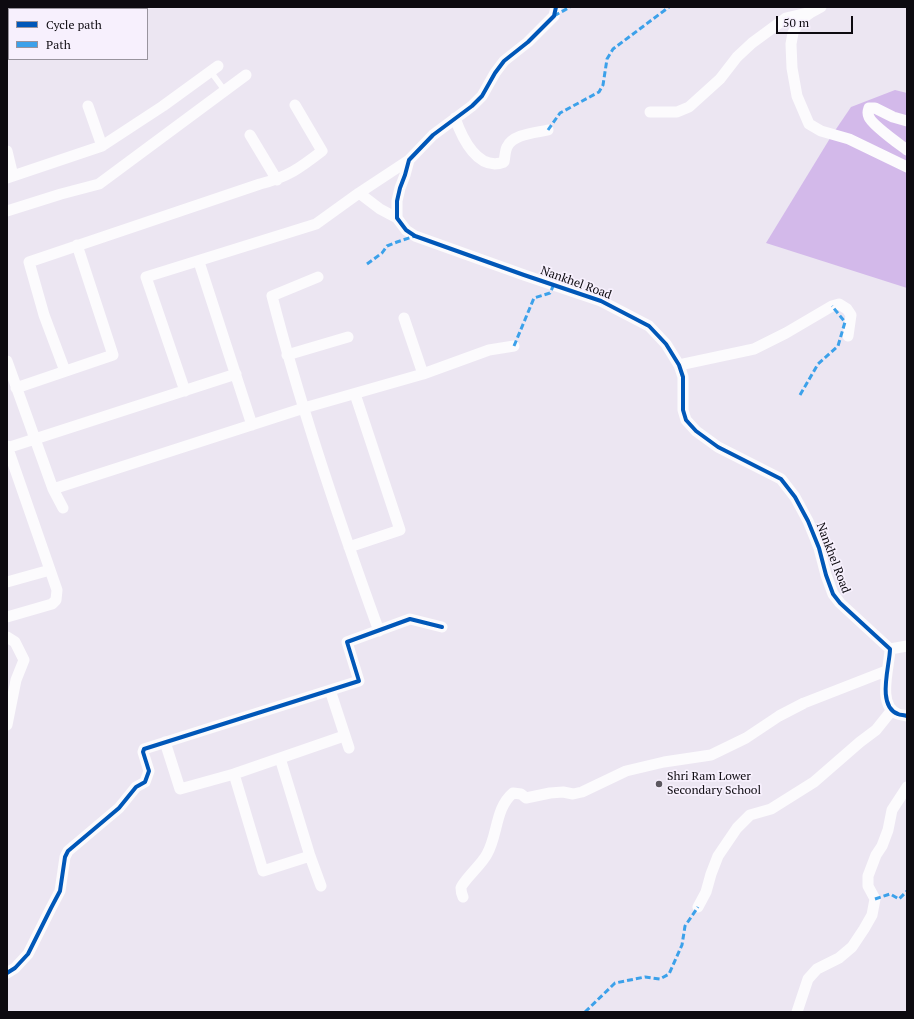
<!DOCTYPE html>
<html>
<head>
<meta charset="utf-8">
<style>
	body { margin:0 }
	#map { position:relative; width:914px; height:1019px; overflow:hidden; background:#ece6f2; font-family:"PT Serif",serif }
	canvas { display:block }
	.frame { position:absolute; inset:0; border:8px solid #0d0a10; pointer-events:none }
	.legend { position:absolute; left:8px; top:8px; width:140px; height:52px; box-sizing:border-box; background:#f7f0fd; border:1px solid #99949e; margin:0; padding:5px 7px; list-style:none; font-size:12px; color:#0d0a10 }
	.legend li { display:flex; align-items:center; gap:8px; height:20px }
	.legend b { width:20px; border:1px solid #99949e }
	.scale { position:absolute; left:776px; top:16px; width:77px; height:18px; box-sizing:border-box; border:2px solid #0d0a10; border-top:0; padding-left:5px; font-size:12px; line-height:14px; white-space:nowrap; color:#0d0a10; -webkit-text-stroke:3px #f7f0fd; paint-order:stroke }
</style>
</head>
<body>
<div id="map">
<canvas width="914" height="1019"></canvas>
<div class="frame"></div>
<ul class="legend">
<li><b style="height:5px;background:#0057b8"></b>Cycle path</li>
<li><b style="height:5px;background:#3ca1ea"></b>Path</li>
</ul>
<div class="scale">50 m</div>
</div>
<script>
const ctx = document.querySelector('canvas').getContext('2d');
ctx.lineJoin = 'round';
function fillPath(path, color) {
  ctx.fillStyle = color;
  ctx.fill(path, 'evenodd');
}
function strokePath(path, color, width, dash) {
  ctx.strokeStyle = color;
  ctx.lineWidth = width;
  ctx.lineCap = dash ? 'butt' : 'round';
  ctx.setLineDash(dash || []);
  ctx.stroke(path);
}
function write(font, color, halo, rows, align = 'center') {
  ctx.font = font + ' "PT Serif",serif';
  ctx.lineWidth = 3.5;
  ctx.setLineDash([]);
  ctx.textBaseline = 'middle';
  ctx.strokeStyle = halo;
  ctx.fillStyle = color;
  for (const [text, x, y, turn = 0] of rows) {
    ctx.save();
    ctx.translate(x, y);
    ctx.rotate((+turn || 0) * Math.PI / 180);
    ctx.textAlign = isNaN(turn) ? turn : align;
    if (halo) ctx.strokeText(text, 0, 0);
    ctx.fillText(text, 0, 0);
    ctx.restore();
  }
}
fillPath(new Path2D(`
	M895 90 907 93V288L766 243 832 135 851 107Z`), '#d3b9ea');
strokePath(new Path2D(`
	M211 72 225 91`), '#fcfbfd', 5.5);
strokePath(new Path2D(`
	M556 7 554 16 528 42 504 61 495 73 482 96 472 106 433 135 409 160 405 175 400 188 397 201V218L406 230 415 236 524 275 601 301 649 326 666 344 679 365 683 377V410L686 420 696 431 718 447 781 479 795 497 808 521 819 548 826 575 833 594 840 603 890 649C890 665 876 706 898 714 900 715 904 715 907 716
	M821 7 810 13 799 21 793 33 791 44 792 68 797 96 809 124 821 131 849 139 907 167
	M88 106 102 146
	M650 112H677L689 107 720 79 737 57 752 43 786 18 807 13
	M455 118C462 138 478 172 504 162 505 157 505 151 507 147 513 134 535 133 548 130
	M907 121 893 117 875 108H869C868 111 867 113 869 117 872 125 899 144 907 150
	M250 135 277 180
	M7 151 13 176
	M7 178 102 146 163 106 218 66
	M359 193 380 209 397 218
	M7 211 61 194 99 184 246 75
	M199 262 252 425
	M318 277 272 296C301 409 339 521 379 631
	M404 318 423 374
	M287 355 348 337
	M7 361 53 489 63 508
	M679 365 754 349 786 333 832 306 839 304 847 309 851 315 848 336
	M65 371 44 315 29 262 260 184C288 177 300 168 322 151L295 105
	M16 388 113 355 77 245
	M185 391 146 277 316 224 359 193 409 160
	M7 446 57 590 56 600 52 604 7 617
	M7 448 236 374
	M53 489 304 408 423 374 489 350 514 346
	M349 547 400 530 355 394
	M7 582 50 570
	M7 637 15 642 24 660 16 680 7 725
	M890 649 907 646
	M330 690 349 748
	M165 742 180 789 234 774 344 736
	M280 758 310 856 321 886
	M234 774 263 871 310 856
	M463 897C462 895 461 891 461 888 462 882 483 863 487 854 498 835 495 808 513 793L521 794 526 798 550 793 563 792 573 794 582 792 626 771 664 762 711 755 746 738 779 716 804 703 886 671
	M698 907 706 892 711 874 718 856 737 828 750 815 771 809 814 782 860 742 876 730 892 710
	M7 973 15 968 28 954 51 908 60 891 65 857 68 851 119 808 136 787 145 782 149 771 143 752 144 749 359 681 347 642 410 619 442 627
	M797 1012 808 979 817 969 839 958 852 947 864 929 872 915 875 899 868 886V876L876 855 882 846 888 830 892 810 907 787`), '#fcfbfd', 11);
strokePath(new Path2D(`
	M554 16 570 7
	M548 130 560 113 599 92 603 85 607 59 613 49 669 7
	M367 264 382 253 387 246 397 242 415 236
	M514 346 534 298 550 293 554 284
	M800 395 818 364 838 346 845 322 832 306
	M875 899 890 894 899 899 907 891
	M585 1012 615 983 645 977 660 979 669 974 682 945 685 926 698 907`), '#3ca1ea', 3, [6, 3]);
strokePath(new Path2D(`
	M556 7 554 16 528 42 504 61 495 73 482 96 472 106 433 135 409 160 405 175 400 188 397 201V218L406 230 415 236 524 275 601 301 649 326 666 344 679 365 683 377V410L686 420 696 431 718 447 781 479 795 497 808 521 819 548 826 575 833 594 840 603 890 649C890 665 876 706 898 714 900 715 904 715 907 716
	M7 973 15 968 28 954 51 908 60 891 65 857 68 851 119 808 136 787 145 782 149 771 143 752 144 749 359 681 347 642 410 619 442 627`), '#0057b8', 4);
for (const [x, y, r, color] of [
	[659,784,4,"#5b575f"]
]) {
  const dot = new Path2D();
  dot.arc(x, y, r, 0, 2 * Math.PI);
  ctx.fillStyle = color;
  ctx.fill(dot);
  strokePath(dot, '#f7f0fd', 1.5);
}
write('12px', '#0d0a10', '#f7f0fd', [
	["Nankhel Road",576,283,20],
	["Nankhel Road",833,558,69]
]);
write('12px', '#0d0a10', '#f7f0fd', [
	["Shri Ram Lower",667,777],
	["Secondary School",667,791]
], 'left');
</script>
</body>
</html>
